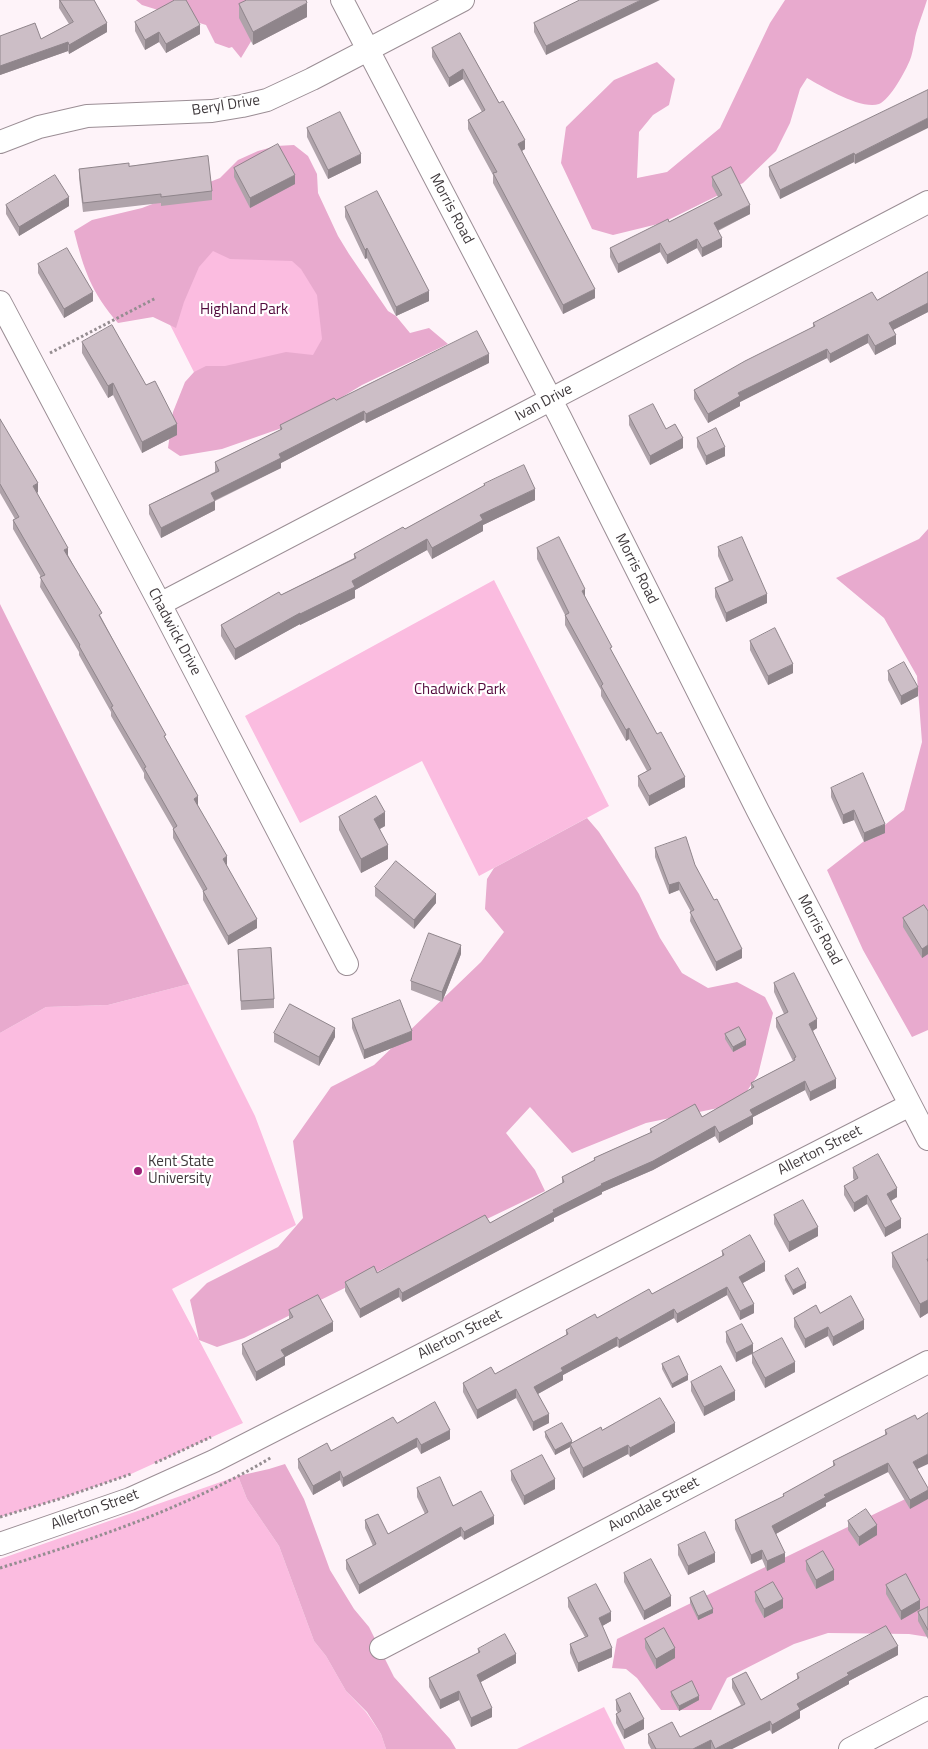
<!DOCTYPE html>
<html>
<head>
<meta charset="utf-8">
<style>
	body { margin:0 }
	canvas { display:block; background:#fef3f9 }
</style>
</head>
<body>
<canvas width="928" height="1749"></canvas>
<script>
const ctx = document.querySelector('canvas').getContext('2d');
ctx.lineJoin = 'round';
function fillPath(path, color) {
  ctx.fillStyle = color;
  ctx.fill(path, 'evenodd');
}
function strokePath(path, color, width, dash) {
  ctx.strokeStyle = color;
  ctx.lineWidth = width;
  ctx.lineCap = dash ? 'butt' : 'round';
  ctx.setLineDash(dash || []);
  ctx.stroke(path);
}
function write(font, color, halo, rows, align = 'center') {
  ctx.font = font + ' "Titillium Web",sans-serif';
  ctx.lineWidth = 4.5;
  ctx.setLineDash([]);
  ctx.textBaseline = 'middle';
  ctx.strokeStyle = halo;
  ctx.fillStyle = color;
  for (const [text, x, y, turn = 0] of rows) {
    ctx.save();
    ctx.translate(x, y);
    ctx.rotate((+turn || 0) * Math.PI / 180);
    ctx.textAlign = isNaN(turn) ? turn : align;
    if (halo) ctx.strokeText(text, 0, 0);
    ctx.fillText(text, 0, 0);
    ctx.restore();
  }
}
fillPath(new Path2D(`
	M195 240 314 241 343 317 323 364 205 394 153 291Z
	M494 580 609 806 479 876 422 761 300 823 245 716Z
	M189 984 255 1116 296 1225 172 1289 243 1423 131 1474 59 1499 0 1517V1033L46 1007 108 1005Z
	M238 1476 247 1499 279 1546 314 1641 326 1656 346 1691 366 1712 381 1734 386 1749H0V1559Z
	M604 1707 625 1749H517Z`), '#fbbce0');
fillPath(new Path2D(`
	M136 0H276L241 58 232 47 229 48 215 43 206 25 142 5Z
	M785 0H927C924 10 920 20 917 30 914 39 914 50 910 60 906 70 890 100 879 104 861 110 823 87 807 78L800 89 790 123 776 151 743 183 662 223 613 235 592 229 561 163 566 127 614 80 657 62 675 79 669 105 653 115 639 132 637 178 667 172 720 128 770 23Z
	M294 145 308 156 317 174 318 193 338 236 349 254 388 311 396 316 410 333 429 328 448 344 362 385 339 399 310 410 299 419 279 429 222 449 180 456 168 448 173 412 185 382 194 372 206 366H225L286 352 313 355 322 339 317 295 301 269 292 261 230 259 213 251 199 267 184 302 176 328 153 317 118 323C91 292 84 270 74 231L92 220 142 208 220 178 238 160 258 151 276 146Z
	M928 529V1030L912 1037 863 950 827 870 904 810 922 742 917 676 884 618 836 578 919 539Z
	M0 604 189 984 108 1005 46 1007 0 1033Z
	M587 818 599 832 639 894 660 938 682 973 708 988 737 982 765 997 773 1013 758 1075 747 1091 723 1107 646 1123 572 1153 530 1107 506 1133 535 1170 545 1191 383 1269 244 1338 217 1347 199 1340 190 1300 207 1283 278 1247 303 1218 293 1141 331 1087 374 1065 481 962 504 932 485 909 487 879 494 868Z
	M285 1464 304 1499 330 1570 354 1609 369 1627 394 1677 450 1739 456 1749H386L381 1734 367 1712 346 1691 326 1656 314 1641 279 1546 247 1499 238 1476 269 1469Z
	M928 1488V1637L909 1634 828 1633 794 1644 727 1678 711 1710H661L637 1678 626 1669 612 1668 617 1639Z`), '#e8aace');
const street = new Path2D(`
	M342 0 560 417 758 811 928 1139
	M0 142 39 127 87 116 212 111 242 106 267 100 312 79 463 0
	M0 302 160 604 347 964
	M160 604 928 202
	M0 1544 130 1499 214 1461 910 1105
	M381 1648 928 1362
	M850 1749 928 1708`);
strokePath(street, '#9b8e95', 24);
strokePath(new Path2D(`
	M50 353 156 298
	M155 1463 211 1437
	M0 1517 59 1499 131 1474
	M0 1568C94 1539 187 1508 272 1457`), '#958d91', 3, [2.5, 2.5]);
strokePath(street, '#fff', 22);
fillPath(new Path2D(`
	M59 0H94L107 32 69 54 68 51 0 75V36L41 39 69 24 59 8Z
	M580 0 546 55 534 32V23Z
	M239 4 307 17 253 45 239 18Z
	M135 22 200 34 166 53 159 42 145 50 135 31Z
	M460 33 525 149 522 151 595 298 563 314 493 183V175L468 129V120L482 112 463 79 449 87 432 57V48Z
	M928 90 855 164 854 162 780 199 769 176V167Z
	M307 128 361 163 328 179 307 137Z
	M129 166 212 191V200L161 206V203L83 212 79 178V169Z
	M234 168 295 184 250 208 234 177Z
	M712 177 750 214 718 231 722 247 702 257 697 248 667 264 660 252 618 273 610 257V248L669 222 718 197 712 186Z
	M6 205 69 206 19 236 6 214Z
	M345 207 429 301 396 316 367 258 365 259 345 217Z
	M38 264 93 301 64 318 38 273Z
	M928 272V312L893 330 896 344 875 355 868 343 830 363 827 358 740 402V406L708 423 694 399V390L813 327V323L877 300Z
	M82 342 177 435 142 453 113 395 108 398 82 353Z
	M489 363 366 423 364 420 281 463V468L215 501V510L161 538 149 514V505L215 472V462L280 430V425L336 400Z
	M629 416 666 429 683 448 650 465 629 425Z
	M0 419 38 492 37 493 68 555 166 739 257 928 228 945 203 900V891L173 838V828L144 778V773L111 716V712L79 655V652L40 587 41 577 13 529V520L15 519 0 493Z
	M697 438 725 456 706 465 697 447Z
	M484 484 535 500 483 525V531L432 559 427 550 355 590V598L300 625V624L235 660 221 636V625L354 558V554L405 529 484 486Z
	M718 547 767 603 726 622 715 597V588L729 581 718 556Z
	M537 548 585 597 612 652 685 787 649 806 638 786V776L647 771 629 739 626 741 601 696V690L565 625V615L537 559Z
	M750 641 793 673 768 685 750 650Z
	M888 671 918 696 901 705 888 680Z
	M831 788 885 833 864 842 854 820 843 824 831 797Z
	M339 817 385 826 380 829 388 859 361 873 339 830Z
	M655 848 695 865 742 958 716 971 690 921 691 912 679 890 669 894 655 857Z
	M375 887 436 903 414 929 375 896Z
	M928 911V954L922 958 903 927V918Z
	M238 950 274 999V1008L241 1010Z
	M461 954 442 1002 411 990V981Z
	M774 983 817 1028 813 1031 836 1088 810 1101 805 1090 753 1117V1124L719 1143 715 1136 653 1170 602 1192V1194L554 1218V1221L402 1302 399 1297 360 1318 345 1291V1282L377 1273 490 1223 562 1184V1177L594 1160V1158L650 1133V1129L702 1117 751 1089V1083L793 1061 776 1027V1018L784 1014 774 992Z
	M352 1019 412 1040 364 1059 352 1028Z
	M274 1033 335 1037 319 1066 274 1042Z
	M725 1034 746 1045 733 1052 725 1039Z
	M853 1168 897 1197 891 1201 901 1228 885 1237 867 1204 854 1212 844 1195V1186L854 1180 853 1178Z
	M774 1215 818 1236 789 1252 774 1224Z
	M928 1234V1313L920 1318 892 1267V1253Z
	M722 1251 765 1271 743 1283 754 1313 740 1320 727 1295 677 1323 674 1318 619 1348 617 1346 563 1375V1380L538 1394 549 1423 533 1431 516 1398 477 1419 463 1392V1383L495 1374 566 1335V1330L597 1318 652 1294 722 1256Z
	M785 1276 806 1288 793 1295 785 1280Z
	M289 1310 333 1331 285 1357V1365L256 1381 242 1354V1344L289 1319Z
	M820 1313 864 1329 833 1346 828 1336 805 1348 794 1327V1318Z
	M726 1332 753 1353 795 1372 765 1388 752 1363V1354L736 1362 726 1342Z
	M662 1364 688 1380 672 1388 662 1369Z
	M691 1382 735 1400 704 1416 691 1391Z
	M397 1423 450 1439 421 1454 417 1447 343 1487 340 1480 313 1495 298 1468V1459L331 1451Z
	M602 1430 675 1432 630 1457 628 1454 583 1478 570 1453V1447L555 1455 545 1437V1432L572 1443Z
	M885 1430 917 1469 910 1509 888 1472 826 1503V1506L776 1534 785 1562 767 1571 762 1559 751 1564 735 1529V1520L783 1497V1494L833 1467V1461L885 1435Z
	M511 1471 555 1489 524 1505 511 1480Z
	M417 1488 494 1524 464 1540 461 1536 359 1594 346 1569V1560L373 1546 365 1528V1520L388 1534 425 1514 417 1497Z
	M848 1521 877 1535 859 1546 848 1530Z
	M678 1545 715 1562 688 1575 678 1555Z
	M806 1561 834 1580 816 1589 806 1570Z
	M624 1573 671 1606 644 1620 624 1582Z
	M886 1585 920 1609 901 1620 886 1594Z
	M755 1592 783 1608 764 1618 755 1601Z
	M568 1598 611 1621 602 1626 612 1657 578 1672 570 1653V1644L585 1637 568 1607Z
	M690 1598 713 1613 698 1620 690 1603Z
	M928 1607V1639L918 1621V1612Z
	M645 1639 675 1658 656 1669 645 1648Z
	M478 1649 516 1663 481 1682 492 1717 471 1727 459 1700 440 1709 429 1687V1678L478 1653Z
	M898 1655 849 1681V1684L800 1711V1718L772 1734 770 1730 732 1749H651L648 1743V1734L680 1737 741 1705 732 1688V1679L761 1700 797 1679V1674Z
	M671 1692 699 1700 679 1711 671 1696Z
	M616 1700 644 1729 624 1739 616 1723V1714L618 1713 616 1710Z`), '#afa3aa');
fillPath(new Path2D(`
	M641 0H660L546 55V46Z
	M307 3V17L253 45V32Z
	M107 23V32L69 54V45Z
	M200 25V34L166 53V44Z
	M159 32V42L145 50V40Z
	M68 42V51L0 75V66Z
	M463 69V79L449 87V78Z
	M928 118V128L855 164V155Z
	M525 140V149L518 153V144Z
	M854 153V162L780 199V190Z
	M361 154V163L328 179V170Z
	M295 175V184L250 208V198Z
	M69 197V206L19 236V227Z
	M750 205V214L714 232V223Z
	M722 238V247L702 257V248Z
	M697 239V248L667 264V255Z
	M660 243V252L618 273V264Z
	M367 248V258L365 259V250Z
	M595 289V298L563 314V305Z
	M429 291V301L396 316V307Z
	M93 292V301L64 318V309Z
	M928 303V312L889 332V323Z
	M868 334V343L830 363V354Z
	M896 335V344L875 355V346Z
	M827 349V358L740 402V406L708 423V414L738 393Z
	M489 354V363L366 423V414Z
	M113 383V395L108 398V386Z
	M364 411V420L281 463V468L211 502V493L279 454Z
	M177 424V435L142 453V442Z
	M683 438V448L650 465V456Z
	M725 447V456L706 465V456Z
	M38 483V492L33 495V486Z
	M535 489V500L483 525V531L432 559V548L480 515Z
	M215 501V510L161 538V528Z
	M427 539V550L355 590V598L300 625V614L352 581Z
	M68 548V557L64 550Z
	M585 589V599L582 591Z
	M767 594V603L726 622V613Z
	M300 613V624L235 660V649Z
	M793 664V673L768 685V676Z
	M918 687V696L901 705V696Z
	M629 728V739L626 741V730Z
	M685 777V787L649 806V796Z
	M198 796V805L194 808V799Z
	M854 810V820L843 824V815Z
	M385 812V826L374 832V819Z
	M885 824V833L864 842V833Z
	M388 845V859L361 873V859Z
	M227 856V866L223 859Z
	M679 882V890L669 894V885Z
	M436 894V903L414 929V920Z
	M257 919V928L228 945V936Z
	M461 945V954L442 1002V992Z
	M928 945V954L922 958V949Z
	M742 949V958L716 971V962Z
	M817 1019V1028L809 1033V1024Z
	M335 1028V1037L319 1066V1057Z
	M412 1031V1040L364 1059V1050Z
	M746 1040V1045L733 1052V1047Z
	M836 1079V1088L810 1101V1092Z
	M805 1081V1090L753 1117V1124L719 1143V1133L750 1110Z
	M715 1126V1136L653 1170 602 1192V1194L554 1218V1221L402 1302V1293L601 1184Z
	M897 1188V1197L887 1203V1194Z
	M867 1195V1204L854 1212V1203Z
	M901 1219V1228L885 1237V1228Z
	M818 1227V1236L789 1252V1242Z
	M765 1262V1271L739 1285V1277Z
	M806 1283V1288L793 1295V1290Z
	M727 1287V1295L677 1323V1314Z
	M399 1288V1297L360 1318V1309Z
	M928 1300V1313L920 1318V1304Z
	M754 1304V1313L740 1320V1311Z
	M674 1309V1318L619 1348V1340Z
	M864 1320V1329L833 1346V1337Z
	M333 1322V1331L285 1357V1365L256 1381V1372L281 1350Z
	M828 1327V1336L805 1348V1339Z
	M617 1337V1346L563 1375V1380L534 1396V1387L561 1368Z
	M753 1344V1353L736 1362V1353Z
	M795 1362V1372L765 1388V1378Z
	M688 1375V1380L672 1388V1384Z
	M516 1389V1398L477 1419V1410Z
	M735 1391V1400L704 1416V1407Z
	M549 1414V1423L533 1431V1422Z
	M675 1423V1432L630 1457V1448Z
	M450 1430V1439L421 1454V1445Z
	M417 1438V1447L343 1487V1478Z
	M572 1441V1446L570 1444V1447L555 1455V1450Z
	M628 1445V1454L583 1478V1468Z
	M928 1454V1464L913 1471V1462Z
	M888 1463V1472L826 1503V1506L772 1536V1526L824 1495Z
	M340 1471V1480L313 1495V1486Z
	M555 1479V1489L524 1505V1496Z
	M928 1490V1499L910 1509V1500Z
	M494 1516V1524L464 1540V1532Z
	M877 1525V1535L859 1546V1537Z
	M461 1527V1536L359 1594V1585Z
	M762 1550V1559L751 1564V1555Z
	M715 1553V1562L688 1575V1566Z
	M785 1553V1562L767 1571V1561Z
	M834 1570V1580L816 1589V1580Z
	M671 1596V1606L644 1620V1611Z
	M783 1599V1608L764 1618V1609Z
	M920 1600V1609L901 1620V1611Z
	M713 1609V1613L698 1620V1616Z
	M611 1612V1621L599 1628V1618Z
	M898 1646V1655L849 1681V1684L800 1711V1718L772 1734V1725L797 1704 847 1673Z
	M612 1648V1657L578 1672V1663Z
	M675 1648V1658L656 1669V1659Z
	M516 1654V1663L477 1684V1675Z
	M459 1691V1700L440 1709V1700Z
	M699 1696V1700L679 1711V1706Z
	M492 1708V1717L471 1727V1718Z
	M644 1719V1729L624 1739V1730Z
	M770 1721V1730L732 1749H715Z
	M711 1740V1749H693Z`), '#8f858b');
const building = new Path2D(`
	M60 0H94L107 23 69 45 68 42 0 66V36L35 23 41 39 73 22Z
	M175 0H186L200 25 166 44 159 32 145 40 135 22Z
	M247 0H306L307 3 253 32 239 4Z
	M580 0H641L546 46 534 23Z
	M460 33 499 103 503 101 525 140 518 144 595 289 563 305 493 173 497 172 468 120 485 110 463 69 449 78 432 48Z
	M928 90V118L855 155 854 153 780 190 769 167Z
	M340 112 361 154 328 170 307 128Z
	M278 144 295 175 250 198 234 168Z
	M208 156 212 191 161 197V194L83 203 79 169 129 163V166Z
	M731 167 750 205 714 223 722 238 702 248 697 239 667 255 660 243 618 264 610 248 668 219 669 222 722 195 712 177Z
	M55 175 69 197 19 227 6 205Z
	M377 191 429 291 396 307 367 248 365 250 345 207Z
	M67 248 93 292 64 309 38 264Z
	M928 272V303L889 323 896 335 875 346 868 334 830 354 827 349 738 393 740 396 708 414 694 390 745 361 815 326 813 323 872 292 877 300Z
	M112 325 146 385 155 381 177 424 142 442 113 383 108 386 82 342Z
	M477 331 489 354 366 414 364 411 279 454 281 458 211 493 215 501 161 528 149 505 219 471 215 462 282 429 280 425 334 398 336 400Z
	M653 404 666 429 675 424 683 438 650 456 629 416Z
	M0 419 38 483 33 486 68 548 64 550 102 613 99 615 166 735 164 736 198 796 194 799 227 856 223 859 257 919 228 936 203 891 207 889 173 829 177 826 144 768 146 767 111 707 113 706 79 646 80 645 40 577 45 575 13 520 19 517 0 484Z
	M716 428 725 447 706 456 697 438Z
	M524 465 535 489 480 515 483 520 432 548 427 539 352 581 355 587 300 614V613L235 649 221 625 279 592 281 595 356 558 354 554 403 527 405 529 485 485 484 484Z
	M559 537 585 589 582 591 612 647 610 648 657 734 661 732 685 777 649 796 638 776 651 769 629 728 626 730 601 686 603 684 565 615 569 613 537 548Z
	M742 537 767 594 726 613 715 588 733 580 718 547Z
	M775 628 793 664 768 676 750 641Z
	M904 662 918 687 901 696 888 671Z
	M863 773 885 824 864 833 854 810 843 815 831 788Z
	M376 796 385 812 374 819 388 845 361 859 339 817Z
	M686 837 695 865 714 900 717 899 742 949 716 962 690 912 694 910 679 882 669 885 655 848Z
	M396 861 436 894 414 920 375 887Z
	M924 905 928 911V945L922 949 903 918Z
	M429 933 461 945 442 992 411 981Z
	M271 948 274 999 241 1001 238 950Z
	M794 973 817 1019 809 1024 836 1079 810 1092 805 1081 750 1110 753 1115 719 1133 715 1126 653 1161 601 1184 602 1185 553 1210 554 1212 402 1293 399 1288 360 1309 345 1282 374 1266 377 1273 485 1215 490 1223 564 1182 562 1177 595 1160 594 1158 652 1132 650 1129 695 1104 702 1117 754 1087 751 1083 795 1060 794 1058 796 1057 776 1018 788 1012 774 983Z
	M400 1000 412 1031 364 1050 352 1019Z
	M290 1004 335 1028 319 1057 274 1033Z
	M739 1027 746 1040 733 1047 725 1034Z
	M878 1154 897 1188 887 1194 901 1219 885 1228 867 1195 854 1203 844 1186 858 1178 853 1168Z
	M803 1200 818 1227 789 1242 774 1215Z
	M928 1234V1259H927L928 1262V1300L920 1304 892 1253Z
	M750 1235 765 1262 739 1277 754 1304 740 1311 727 1287 677 1314 674 1309 619 1340 617 1337 561 1368 563 1371 534 1387 549 1414 533 1422 516 1389 477 1410 463 1383 491 1367 495 1374 568 1334 566 1330 595 1314 597 1318 649 1289 652 1294 724 1255 722 1251Z
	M798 1268 806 1283 793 1290 785 1276Z
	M318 1295 333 1322 281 1350 285 1356 256 1372 242 1344 293 1317 289 1310Z
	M851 1296 864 1320 833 1337 828 1327 805 1339 794 1318 816 1305 820 1313Z
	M742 1324 753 1344 736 1353 726 1332Z
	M782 1338 795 1362 765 1378 752 1354Z
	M679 1356 688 1375 672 1384 662 1364Z
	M721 1366 735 1391 704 1407 691 1382Z
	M660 1398 675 1423 630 1448 628 1445 583 1468 570 1444 601 1427 602 1430Z
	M435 1402 450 1430 421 1445 417 1438 343 1478 340 1471 313 1486 298 1459 327 1443 331 1451 393 1417 397 1423Z
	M928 1413V1454L913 1462 928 1488V1490L910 1500 888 1463 824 1495 826 1497 772 1526 785 1553 767 1561 762 1550 751 1555 735 1520 784 1496 783 1494 835 1465 833 1461 887 1434 885 1430 915 1415 917 1419Z
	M562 1423 572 1441 555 1450 545 1432Z
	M542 1455 555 1479 524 1496 511 1471Z
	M440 1477 453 1506 481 1491 494 1516 464 1532 461 1527 359 1585 346 1560 376 1544 365 1520 378 1514 388 1534 428 1512 417 1488Z
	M866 1509 877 1525 859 1537 848 1521Z
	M705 1532 715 1553 688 1566 678 1545Z
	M823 1551 834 1570 816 1580 806 1561Z
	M651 1559 671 1596 644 1611 624 1573Z
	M906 1574 920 1600 901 1611 886 1585Z
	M773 1582 783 1599 764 1609 755 1592Z
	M596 1584 611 1612 599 1618 612 1648 578 1663 570 1644 588 1636 568 1598Z
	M704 1591 713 1609 698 1616 690 1598Z
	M928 1607V1630L918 1612Z
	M886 1626 898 1646 847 1673 849 1675 797 1704 800 1709 772 1725 770 1721 715 1749 711 1740 693 1749H655H656L648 1734 672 1722 680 1737 745 1704 732 1679 746 1672 761 1700 799 1678 797 1674Z
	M664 1628 675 1648 656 1659 645 1639Z
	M505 1634 516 1654 477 1675 492 1708 471 1718 459 1691 440 1700 429 1678 480 1652 478 1649Z
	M692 1681 699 1696 679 1706 671 1692Z
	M630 1693 644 1719 624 1730 616 1714 621 1711 616 1700Z`);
fillPath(building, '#ccbec6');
strokePath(building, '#8f858b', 1);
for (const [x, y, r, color] of [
	[138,1171,5,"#9c2076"]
]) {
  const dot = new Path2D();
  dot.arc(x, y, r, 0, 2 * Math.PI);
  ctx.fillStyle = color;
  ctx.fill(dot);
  strokePath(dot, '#fff', 2);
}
write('15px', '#3f393c', '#fff', [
	["Beryl Drive",226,106,-9],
	["Morris Road",451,209,62],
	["Ivan Drive",544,403,-28],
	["Morris Road",636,569,63],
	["Chadwick Drive",174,632,62],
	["Morris Road",819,930,62],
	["Allerton Street",820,1151,-27],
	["Allerton Street",460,1335,-27],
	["Avondale Street",654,1505,-28],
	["Allerton Street",95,1510,-20]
]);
write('15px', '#52093c', '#fff', [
	["Highland Park",244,310],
	["Chadwick Park",460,690]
]);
write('15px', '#3f393c', '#fff', [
	["Kent State",148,1162],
	["University",148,1179]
], 'left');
</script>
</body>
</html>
